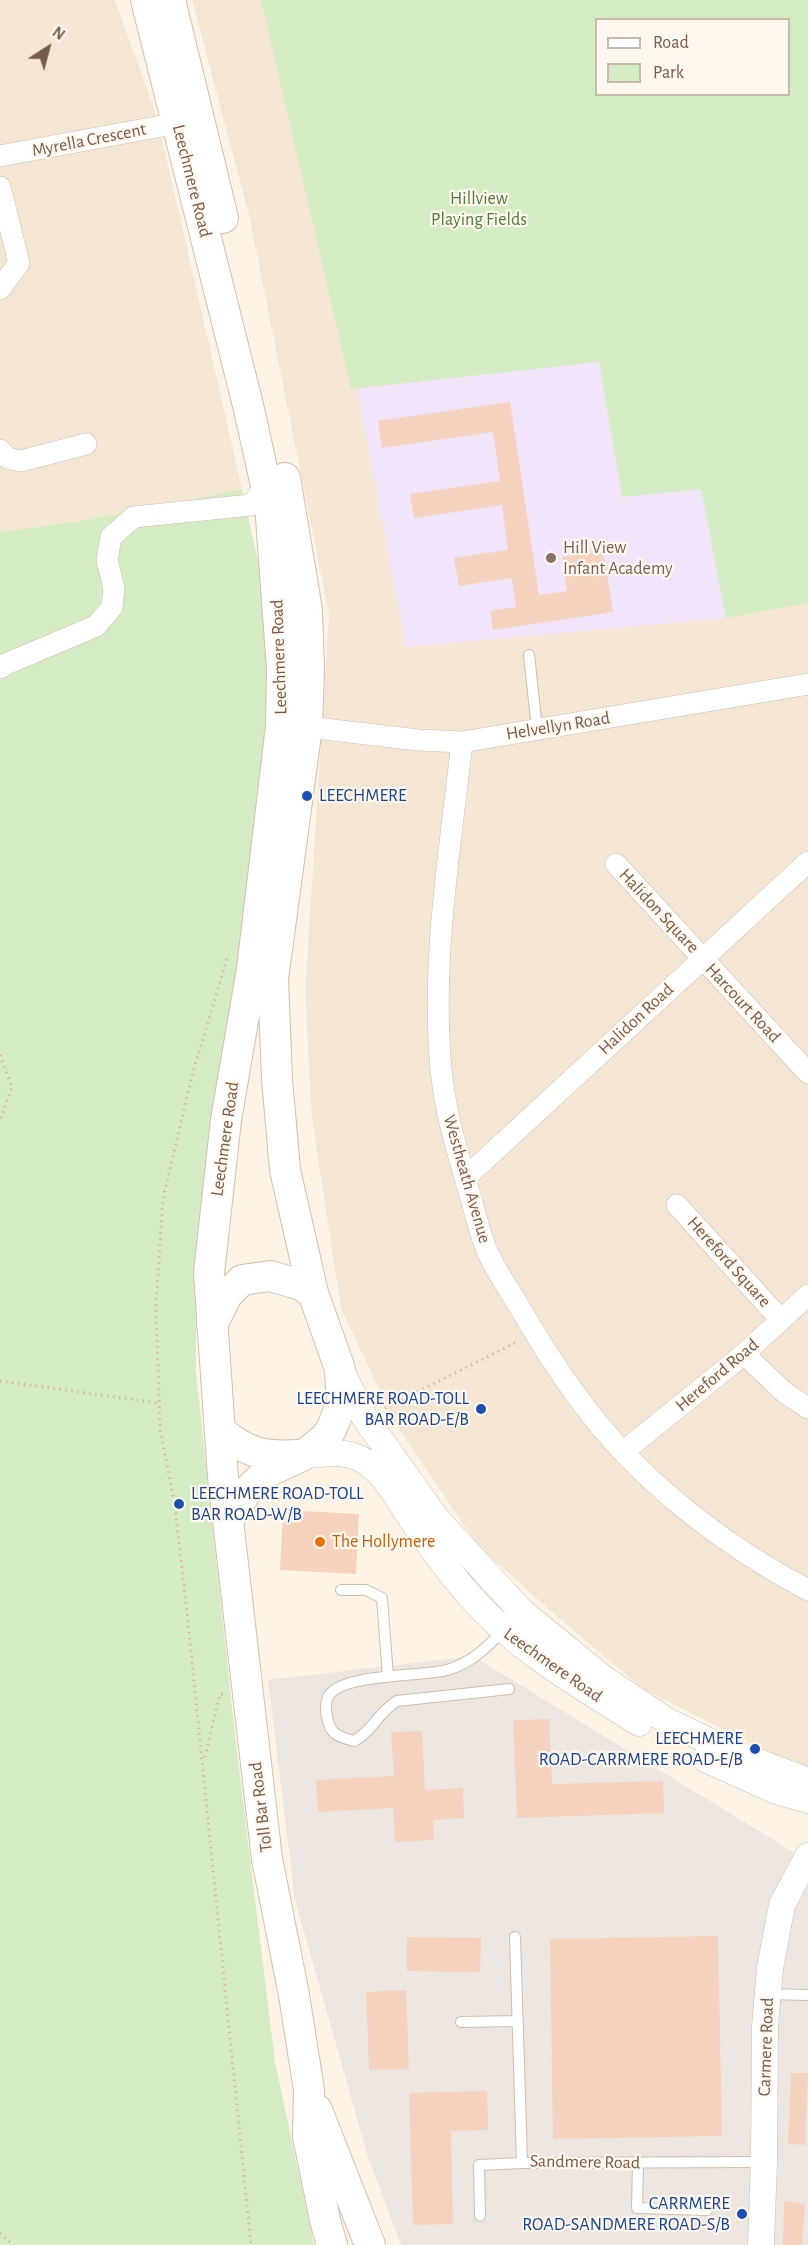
<!DOCTYPE html>
<html>
<head>
<meta charset="utf-8">
<style>
	body { margin:0 }
	#map { position:relative; width:808px; height:2245px; overflow:hidden; background:#fdf4e6; font-family:"Alegreya Sans",sans-serif }
	canvas { display:block }
	.legend { position:absolute; left:595px; top:18px; width:195px; height:78px; box-sizing:border-box; background:#fff8ee; border:2px solid #c9b9ac; margin:0; padding:8px 10px; list-style:none; font-size:18px; color:#785a49 }
	.legend li { display:flex; align-items:center; gap:12px; height:30px }
	.legend b { width:30px; border:2px solid #c9b9ac }
	.north { position:absolute; left:18px; top:18px; width:60px; height:60px; -webkit-text-stroke:4px #fff8ee; paint-order:stroke; rotate:36deg; font-size:16px; font-weight:700; line-height:24px; text-align:center; color:#785a49 }
	.north::after { content:''; display:block; margin:auto; width:21px; height:27px; background:#785a49; clip-path:polygon(50% 0,100% 100%,50% 72%,0 100%) }
</style>
</head>
<body>
<div id="map">
<canvas width="808" height="2245"></canvas>
<ul class="legend">
<li><b style="height:8px;background:#fff"></b>Road</li>
<li><b style="height:16px;background:#d4ecc4"></b>Park</li>
</ul>
<div class="north">N</div>
</div>
<script>
const ctx = document.querySelector('canvas').getContext('2d');
ctx.lineJoin = 'round';
function fillPath(path, color) {
  ctx.fillStyle = color;
  ctx.fill(path, 'evenodd');
}
function strokePath(path, color, width, dash) {
  ctx.strokeStyle = color;
  ctx.lineWidth = width;
  ctx.lineCap = dash ? 'butt' : 'round';
  ctx.setLineDash(dash || []);
  ctx.stroke(path);
}
function write(font, color, halo, rows, align = 'center') {
  ctx.font = font + ' "Alegreya Sans",sans-serif';
  ctx.lineWidth = 4.5;
  ctx.setLineDash([]);
  ctx.textBaseline = 'middle';
  ctx.strokeStyle = halo;
  ctx.fillStyle = color;
  for (const [text, x, y, turn = 0] of rows) {
    ctx.save();
    ctx.translate(x, y);
    ctx.rotate((+turn || 0) * Math.PI / 180);
    ctx.textAlign = isNaN(turn) ? turn : align;
    if (halo) ctx.strokeText(text, 0, 0);
    ctx.fillText(text, 0, 0);
    ctx.restore();
  }
}
fillPath(new Path2D(`
	M0 0H115L157 117 242 489 86 520 0 532Z
	M192 0H808V1769L798 1767 643 1689 559 1618 479 1547 398 1428 341 1309 312 1118 305 994 329 615 249 215ZM596 20H788V94H596Z`), '#f5e6d4');
fillPath(new Path2D(`
	M473 1656 808 1861V2245H401L368 2157 295 1900 268 1680Z`), '#ede6e0');
fillPath(new Path2D(`
	M599 362 622 497 701 488 726 618 406 647 357 388Z`), '#f1e3fa');
fillPath(new Path2D(`
	M261 0H808V603L726 618 701 489 622 497 599 362 351 389ZM596 20H788V94H596Z
	M242 489 269 611 273 715 196 1270V1372L235 1735 275 2062 314 2245H0V532L86 520Z`), '#d4ecc4');
fillPath(new Path2D(`
	M510 402 539 595 567 591 562 557 603 551 613 612 493 630 490 611 516 607 512 578 459 586 454 558 508 550 502 505 414 518 410 494 500 481 493 432 382 448 378 421Z
	M283 1510 359 1514 356 1574 280 1570Z
	M549 1719 552 1784 663 1781 664 1813 517 1818 513 1720Z
	M422 1731 425 1790 463 1788 464 1818 433 1820 434 1840 395 1842 393 1808 318 1812 316 1780 394 1776 391 1732Z
	M718 1936 722 2136 553 2139 550 1939Z
	M407 1937 481 1938 480 1972 407 1971Z
	M406 1990 409 2069 369 2070 366 1992Z
	M791 2073H808L805 2145 788 2144Z
	M487 2091 488 2130 451 2131 453 2224 413 2225 409 2093Z
	M784 2201 805 2204 802 2245H783Z`), '#f4d2bd');
const service = new Path2D(`
	M529 655 537 729
	M341 1590H366L382 1598 388 1677
	M503 1631C486 1648 471 1663 447 1670 422 1677 340 1673 328 1697 324 1706 326 1715 329 1724 332 1736 344 1738 354 1741 373 1731 378 1712 397 1701L509 1689
	M515 1937 522 2163 763 2162
	M768 1994 808 1995
	M461 2022 517 2021
	M638 2162 637 2208 707 2210
	M480 2216 479 2165 522 2163`);
const minor = new Path2D(`
	M0 156 178 123
	M0 187 19 263 0 289
	M0 450 7 458 21 461 86 444
	M0 668 6 664 96 626 112 607 114 588 107 560 111 537 134 517 251 505 267 485
	M307 727 418 740 462 742 808 684
	M462 742C450 850 431 960 441 1069 445 1113 458 1154 470 1195 475 1212 479 1231 486 1248 494 1269 509 1289 520 1308 542 1346 565 1382 592 1416 648 1487 728 1548 808 1590
	M616 864 808 1073
	M465 1178 808 862
	M677 1205 781 1320
	M744 1354 784 1392 808 1408
	M623 1452 744 1354 808 1295`);
const tertiary = new Path2D(`
	M341 1371 365 1418 436 1518 521 1611 603 1678 667 1721 734 1753 808 1781
	M304 1455C326 1454 347 1449 366 1462 388 1476 401 1505 416 1526 433 1550 450 1573 469 1595 517 1650 577 1684 639 1723
	M705 1759 776 1791 808 1800
	M761 2245 764 2162 765 2026 770 1968 782 1905 808 1856`);
const secondary = new Path2D(`
	M146 0 248 405 270 504 282 669 281 726 252 969 226 1120 209 1273 223 1477 267 1859 294 1995 309 2090 308 2136 325 2220 332 2245
	M170 0 223 218
	M212 1325 227 1295 242 1280 270 1276 301 1285 313 1293
	M220 1431C248 1453 262 1457 298 1455
	M228 1521 247 1491 267 1472 304 1455 324 1439 331 1430 342 1403 340 1369 313 1293 285 1170 277 1079 273 979 307 727 309 668 307 610 285 478
	M317 2110 370 2245`);
strokePath(service, '#d0bcab', 12);
strokePath(minor, '#d0bcab', 22);
strokePath(tertiary, '#d0bcab', 27);
strokePath(secondary, '#d5beab', 32);
strokePath(new Path2D(`
	M227 959 193 1072 163 1198 156 1305 160 1428 174 1500 187 1612 251 2245
	M0 1055 12 1087 0 1121
	M0 1381 159 1403
	M385 1408 519 1341
	M205 1757 220 1694H224
	M0 2233 13 2245`), '#d9b59f', 3, [1.5, 4.5]);
strokePath(service, '#fff', 10);
strokePath(minor, '#fff', 21);
strokePath(tertiary, '#fff', 26);
strokePath(secondary, '#fff', 30);
for (const [x, y, r, color] of [
	[551,558,6,"#8d6e63"],
	[307,796,6,"#1a4fb4"],
	[481,1409,6,"#1a4fb4"],
	[179,1504,6,"#1a4fb4"],
	[320,1542,6,"#e8710a"],
	[755,1749,6,"#1a4fb4"],
	[742,2214,6,"#1a4fb4"]
]) {
  const dot = new Path2D();
  dot.arc(x, y, r, 0, 2 * Math.PI);
  ctx.fillStyle = color;
  ctx.fill(dot);
  strokePath(dot, '#fff8ee', 2);
}
write('18px', '#785a49', '#fff8ee', [
	["Myrella Crescent",89,140,-11],
	["Leechmere Road",192,181,76],
	["Leechmere Road",279,657,-92],
	["Helvellyn Road",558,726,-9],
	["Halidon Square",659,911,47],
	["Harcourt Road",743,1003,47],
	["Halidon Road",636,1019,-43],
	["Leechmere Road",225,1139,-82],
	["Westheath Avenue",467,1179,74],
	["Hereford Square",729,1262,48],
	["Hereford Road",717,1375,-40],
	["Leechmere Road",553,1665,35],
	["Toll Bar Road",261,1807,-97],
	["Carmere Road",766,2047,-88],
	["Sandmere Road",585,2162,1]
]);
write('18px', '#50793e', '#fff8ee', [
	["Hillview",479,199],
	["Playing Fields",479,220]
]);
write('18px', '#785e54', '#fff8ee', [
	["Hill View",563,548],
	["Infant Academy",563,569]
], 'left');
write('18px', '#164399', '#fff8ee', [
	["LEECHMERE",319,796,"left"],
	["LEECHMERE ROAD-TOLL",469,1399],
	["BAR ROAD-E/B",469,1420],
	["LEECHMERE ROAD-TOLL",191,1494,"left"],
	["BAR ROAD-W/B",191,1515,"left"],
	["LEECHMERE",743,1739],
	["ROAD-CARRMERE ROAD-E/B",743,1760],
	["CARRMERE",730,2204],
	["ROAD-SANDMERE ROAD-S/B",730,2225]
], 'right');
write('18px', '#c56008', '#fff8ee', [
	["The Hollymere",332,1542]
], 'left');
</script>
</body>
</html>
